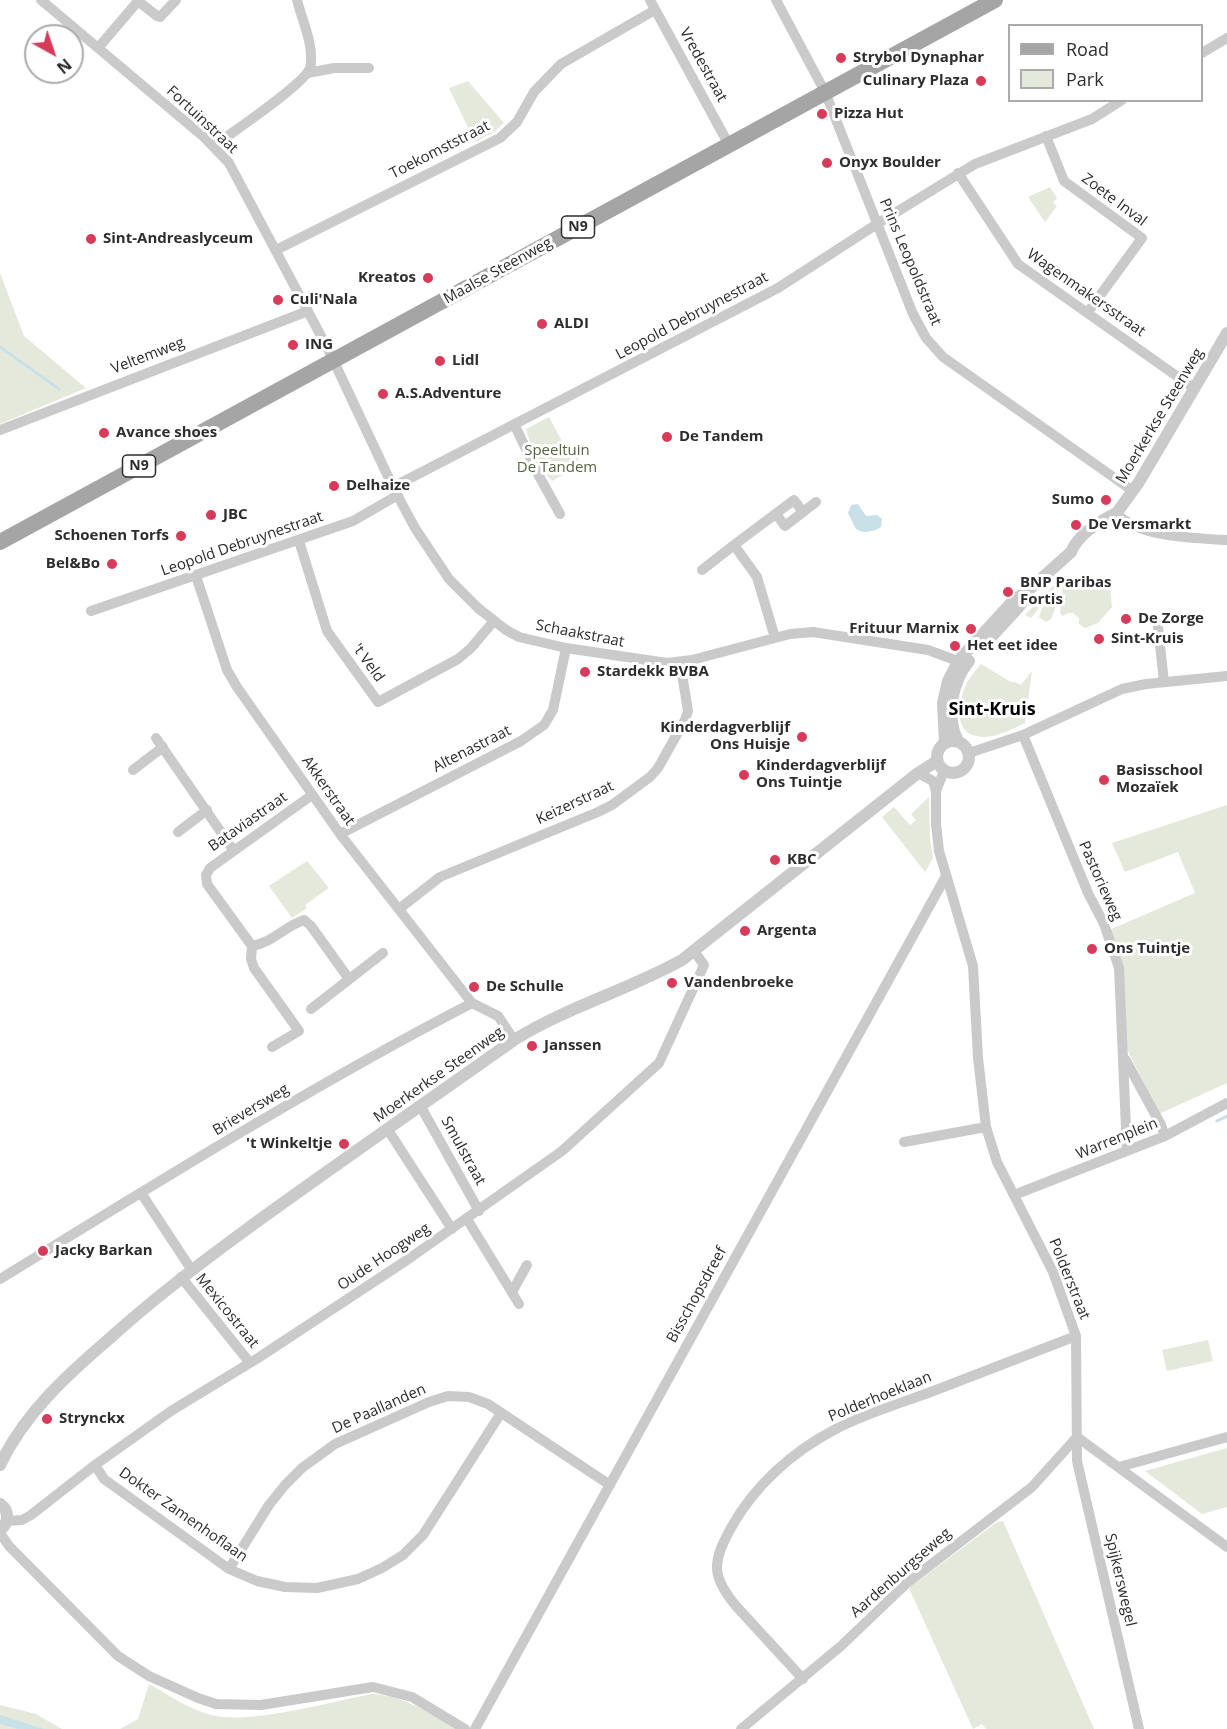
<!DOCTYPE html>
<html>
<head>
<meta charset="utf-8">
<style>
	body { margin:0 }
	#map { position:relative; width:1227px; height:1729px; overflow:hidden; background:#fff; font-family:"Open Sans",sans-serif }
	canvas { display:block }
	.legend { position:absolute; left:1008px; top:24px; width:195px; height:78px; box-sizing:border-box; background:#fff; border:2px solid #ababab; margin:0; padding:8px 10px; list-style:none; font-size:18px; color:#2d2d2d }
	.legend li { display:flex; align-items:center; gap:12px; height:30px }
	.legend b { width:30px; border:2px solid #ababab }
	.north { position:absolute; left:24px; top:24px; width:60px; height:60px; box-sizing:border-box; background:#fff; border:2px solid #ababab; border-radius:50%; rotate:140deg; font-size:16px; font-weight:700; line-height:24px; text-align:center; color:#2d2d2d }
	.north::after { content:''; display:block; margin:auto; width:21px; height:27px; background:#d83b59; clip-path:polygon(50% 0,100% 100%,50% 72%,0 100%) }
</style>
</head>
<body>
<div id="map">
<canvas width="1227" height="1729"></canvas>
<ul class="legend">
<li><b style="height:8px;background:#a5a5a5"></b>Road</li>
<li><b style="height:16px;background:#e5e9db"></b>Park</li>
</ul>
<div class="north">N</div>
</div>
<script>
const ctx = document.querySelector('canvas').getContext('2d');
ctx.lineJoin = 'round';
function fillPath(path, color) {
  ctx.fillStyle = color;
  ctx.fill(path, 'evenodd');
}
function strokePath(path, color, width, dash) {
  ctx.strokeStyle = color;
  ctx.lineWidth = width;
  ctx.lineCap = dash ? 'butt' : 'round';
  ctx.setLineDash(dash || []);
  ctx.stroke(path);
}
function write(font, color, halo, rows, align = 'center') {
  ctx.font = font + ' "Open Sans",sans-serif';
  ctx.lineWidth = 6;
  ctx.setLineDash([]);
  ctx.textBaseline = 'middle';
  ctx.strokeStyle = halo;
  ctx.fillStyle = color;
  for (const [text, x, y, turn = 0] of rows) {
    ctx.save();
    ctx.translate(x, y);
    ctx.rotate((+turn || 0) * Math.PI / 180);
    ctx.textAlign = isNaN(turn) ? turn : align;
    if (halo) ctx.strokeText(text, 0, 0);
    ctx.fillText(text, 0, 0);
    ctx.restore();
  }
}
fillPath(new Path2D(`
	M468 81 504 123 494 132 475 142 449 88Z
	M1050 187 1057 198 1053 203 1057 206 1045 222 1028 197Z
	M0 273 24 336 86 388 0 424Z
	M549 417 564 445 570 443 581 465 552 481C536 462 533 452 526 429Z
	M1105 581 1110 586 1112 607 1098 623 1085 628 1079 624V618L1073 613H1068L1063 616 1060 613 1063 584 1084 586Z
	M1056 583 1058 584 1031 618 1025 615Z
	M1055 596 1057 598 1055 609 1051 619 1046 622 1039 617C1042 608 1046 599 1055 596Z
	M981 664 1011 682H1015L1021 685 1032 671 1025 723C1010 730 993 740 976 736 954 732 958 703 965 687 968 679 975 671 981 664Z
	M929 797 930 840 933 858 925 872 882 817 894 807 910 825 916 820 911 814Z
	M1227 805V1083L1159 1114 1127 1049 1109 930 1195 893 1178 852 1125 872 1112 843Z
	M307 861 329 888 305 905 307 908 292 918 269 886Z
	M1208 1340 1213 1361 1167 1371 1162 1350Z
	M1227 1448V1507L1202 1514 1145 1471Z
	M1003 1521 1094 1729H986L982 1724 973 1729 909 1588 997 1522Z
	M149 1684C169 1695 193 1712 216 1716 257 1723 329 1702 372 1694 405 1696 430 1713 458 1729H120L138 1719Z
	M0 1705 36 1714 62 1729H0Z`), '#e5e9db');
fillPath(new Path2D(`
	M858 504 866 516 877 515 882 519 881 527C874 532 863 534 856 529L848 513 851 505Z
	M0 1715 44 1729H18L0 1724Z`), '#c8e0e8');
strokePath(new Path2D(`
	M0 347 59 389
	M1217 1121 1227 1116`), '#c8e0e8', 3);
strokePath(new Path2D(`
	M41 0 205 138 229 163 329 351 393 487 415 528 449 579 478 608 506 630 519 637 566 648 667 663 692 660 790 634 813 632 928 650 966 664
	M650 0 729 145
	M776 0 825 92 913 314 926 338 943 357 1133 491
	M138 1 157 16 160 17 176 0
	M98 48 139 0
	M1202 53 1227 38
	M308 73 334 68H369
	M1046 136 1064 181 1142 238 1088 312
	M214 146C231 133 305 84 310 68 315 47 302 20 297 0
	M958 173 1018 264 1195 389
	M276 250 500 138 517 122 534 92 561 64 655 10
	M515 426 539 476 560 514
	M0 430 308 311
	M393 487 778 288 877 224 975 164 1092 119 1122 100
	M803 512 816 502
	M1116 513C1139 538 1195 538 1227 540
	M299 541 327 631 378 702 458 659 471 648 493 622
	M702 570 734 545
	M196 576 227 670 237 687 340 834 472 1003
	M91 611 353 521 398 495
	M1158 627 1164 682
	M775 638 757 577 734 545 794 500 803 512 785 526 776 514
	M1023 735 1088 893 1104 924 1119 968 1127 1151
	M156 738 234 851
	M969 753 1023 735 1122 689 1146 684 1227 676
	M133 770 163 747
	M944 771 936 791V824L939 851 973 966 978 1058 986 1127 997 1162 1053 1272 1076 1336 1077 1461 1139 1729
	M918 773 933 781 936 791
	M178 832 207 810
	M340 834 521 741 544 725 553 710 566 648
	M399 909 440 877 598 812 612 805 650 777 658 768 685 720 688 711 680 662
	M252 946C272 943 285 926 304 920L311 926 349 979
	M311 1009 383 953
	M272 1047 299 1031 254 968 251 959 252 946 207 884 206 875 210 868 312 795
	M1125 1059 1161 1125 1165 1136
	M421 1107 479 1211
	M388 1130 452 1229
	M904 1142 986 1127
	M141 1193 191 1269
	M1014 1195 1165 1136 1227 1103
	M467 1219 519 1304
	M181 1277 250 1363
	M0 1279C155 1184 310 1087 472 1003L498 1016 514 1040
	M512 1292 527 1265
	M1077 1437 1227 1547
	M95 1465 104 1479 229 1569 257 1581 285 1587 317 1588 358 1579 382 1568 403 1555 423 1535 501 1413
	M1119 1467 1227 1437
	M7 1521 22 1520 31 1515 95 1465 171 1411 258 1358 407 1260 562 1151 659 1063 704 965 694 951
	M0 1533 9 1546 118 1656 149 1676 198 1698 216 1704 261 1705 373 1687 412 1697 465 1729
	M229 1569 269 1505 285 1485 302 1468 335 1444 429 1402 448 1396 469 1397 488 1404 610 1485
	M803 1679 736 1606C711 1576 712 1562 731 1528 754 1486 792 1452 834 1430 866 1413 902 1403 936 1390 983 1372 1029 1354 1076 1336
	M475 1729 946 876
	M741 1729 841 1646 907 1583 1032 1487 1077 1437`), '#cacaca', 10);
strokePath(new Path2D(`
	M1113 518 1139 482 1227 333
	M983 646 1017 609 1027 596
	M937 757a16 16 0 1 1 32 0a16 16 0 1 1-32 0Z
	M958 741C945 716 952 682 969 661
	M945 743 943 703 948 681 959 660 1011 603 1032 587 1071 552C1078 535 1100 521 1116 513
	M0 1465C24 1414 67 1375 109 1339 153 1299 199 1264 247 1229 335 1165 425 1103 514 1040 567 1007 628 990 682 960L918 773 937 761
	M0 1504C10 1511 9 1523 0 1530`), '#cacaca', 12);
strokePath(new Path2D(`
	M0 542 995 0`), '#a5a5a5', 16);
for (const [x, y, r, color] of [
	[841,58,6,"#d83b59"],
	[981,81,6,"#d83b59"],
	[822,114,6,"#d83b59"],
	[827,163,6,"#d83b59"],
	[91,239,6,"#d83b59"],
	[428,278,6,"#d83b59"],
	[278,300,6,"#d83b59"],
	[542,324,6,"#d83b59"],
	[293,345,6,"#d83b59"],
	[440,361,6,"#d83b59"],
	[383,394,6,"#d83b59"],
	[104,433,6,"#d83b59"],
	[667,437,6,"#d83b59"],
	[334,486,6,"#d83b59"],
	[1106,500,6,"#d83b59"],
	[211,515,6,"#d83b59"],
	[1076,525,6,"#d83b59"],
	[181,536,6,"#d83b59"],
	[112,564,6,"#d83b59"],
	[1008,592,6,"#d83b59"],
	[1126,619,6,"#d83b59"],
	[971,629,6,"#d83b59"],
	[1099,639,6,"#d83b59"],
	[955,646,6,"#d83b59"],
	[585,672,6,"#d83b59"],
	[802,737,6,"#d83b59"],
	[744,775,6,"#d83b59"],
	[1104,780,6,"#d83b59"],
	[775,860,6,"#d83b59"],
	[745,931,6,"#d83b59"],
	[1092,949,6,"#d83b59"],
	[672,983,6,"#d83b59"],
	[474,987,6,"#d83b59"],
	[532,1046,6,"#d83b59"],
	[344,1144,6,"#d83b59"],
	[43,1251,6,"#d83b59"],
	[47,1419,6,"#d83b59"]
]) {
  const dot = new Path2D();
  dot.arc(x, y, r, 0, 2 * Math.PI);
  ctx.fillStyle = color;
  ctx.fill(dot);
  strokePath(dot, '#fff', 2);
}
for (const [x, y, w] of [
	[578,227,33],
	[139,466,33]
]) {
  const box = new Path2D();
  box.roundRect(x - w / 2, y - 11, w, 22, 4.5);
  ctx.fillStyle = '#fff';
  ctx.fill(box);
  strokePath(box, '#2d2d2d', 1.5);
}
write('bold 14px', '#2d2d2d', null, [
	["N9",578,227],
	["N9",139,466]
]);
write('bold 15px', '#2d2d2d', '#fff', [
	["Strybol Dynaphar",853,58],
	["Culinary Plaza",969,81,"right"],
	["Pizza Hut",834,114],
	["Onyx Boulder",839,163],
	["Sint-Andreaslyceum",103,239],
	["Kreatos",416,278,"right"],
	["Culi'Nala",290,300],
	["ALDI",554,324],
	["ING",305,345],
	["Lidl",452,361],
	["A.S.Adventure",395,394],
	["Avance shoes",116,433],
	["De Tandem",679,437],
	["Delhaize",346,486],
	["Sumo",1094,500,"right"],
	["JBC",223,515],
	["De Versmarkt",1088,525],
	["Schoenen Torfs",169,536,"right"],
	["Bel&Bo",100,564,"right"],
	["BNP Paribas",1020,583],
	["Fortis",1020,600],
	["De Zorge",1138,619],
	["Frituur Marnix",959,629,"right"],
	["Sint-Kruis",1111,639],
	["Het eet idee",967,646],
	["Stardekk BVBA",597,672],
	["Kinderdagverblijf",790,728,"right"],
	["Ons Huisje",790,745,"right"],
	["Kinderdagverblijf",756,766],
	["Ons Tuintje",756,783],
	["Basisschool",1116,771],
	["Mozaïek",1116,788],
	["KBC",787,860],
	["Argenta",757,931],
	["Ons Tuintje",1104,949],
	["Vandenbroeke",684,983],
	["De Schulle",486,987],
	["Janssen",544,1046],
	["'t Winkeltje",332,1144,"right"],
	["Jacky Barkan",55,1251],
	["Strynckx",59,1419]
], 'left');
write('15px', '#2d2d2d', '#fff', [
	["Vredestraat",703,65,61],
	["Fortuinstraat",202,120,43],
	["Toekomststraat",440,150,-27],
	["Zoete Inval",1114,200,37],
	["Prins Leopoldstraat",910,262,67],
	["Maalse Steenweg",498,271,-29],
	["Wagenmakersstraat",1086,293,35],
	["Leopold Debruynestraat",692,316,-28],
	["Veltemweg",148,356,-21],
	["Moerkerkse Steenweg",1160,416,-59],
	["Leopold Debruynestraat",242,544,-19],
	["Schaakstraat",580,634,11],
	["'t Veld",368,663,54],
	["Altenastraat",472,749,-27],
	["Akkerstraat",328,791,55],
	["Keizerstraat",575,803,-25],
	["Bataviastraat",248,822,-35],
	["Pastorieweg",1100,881,66],
	["Moerkerkse Steenweg",439,1075,-35],
	["Brieversweg",251,1110,-31],
	["Warrenplein",1117,1139,-22],
	["Smulstraat",463,1151,61],
	["Oude Hoogweg",384,1257,-34],
	["Polderstraat",1069,1279,68],
	["Bisschopsdreef",697,1295,-61],
	["Mexicostraat",227,1311,51],
	["Polderhoeklaan",880,1397,-22],
	["De Paallanden",379,1409,-24],
	["Dokter Zamenhoflaan",183,1515,35],
	["Aardenburgseweg",901,1573,-41],
	["Spijkerswegel",1120,1580,77]
]);
write('15px', '#55653e', '#fff', [
	["Speeltuin",557,451],
	["De Tandem",557,468]
]);
write('bold 18px', '#000', '#fff', [
	["Sint-Kruis",992,710]
]);
</script>
</body>
</html>
